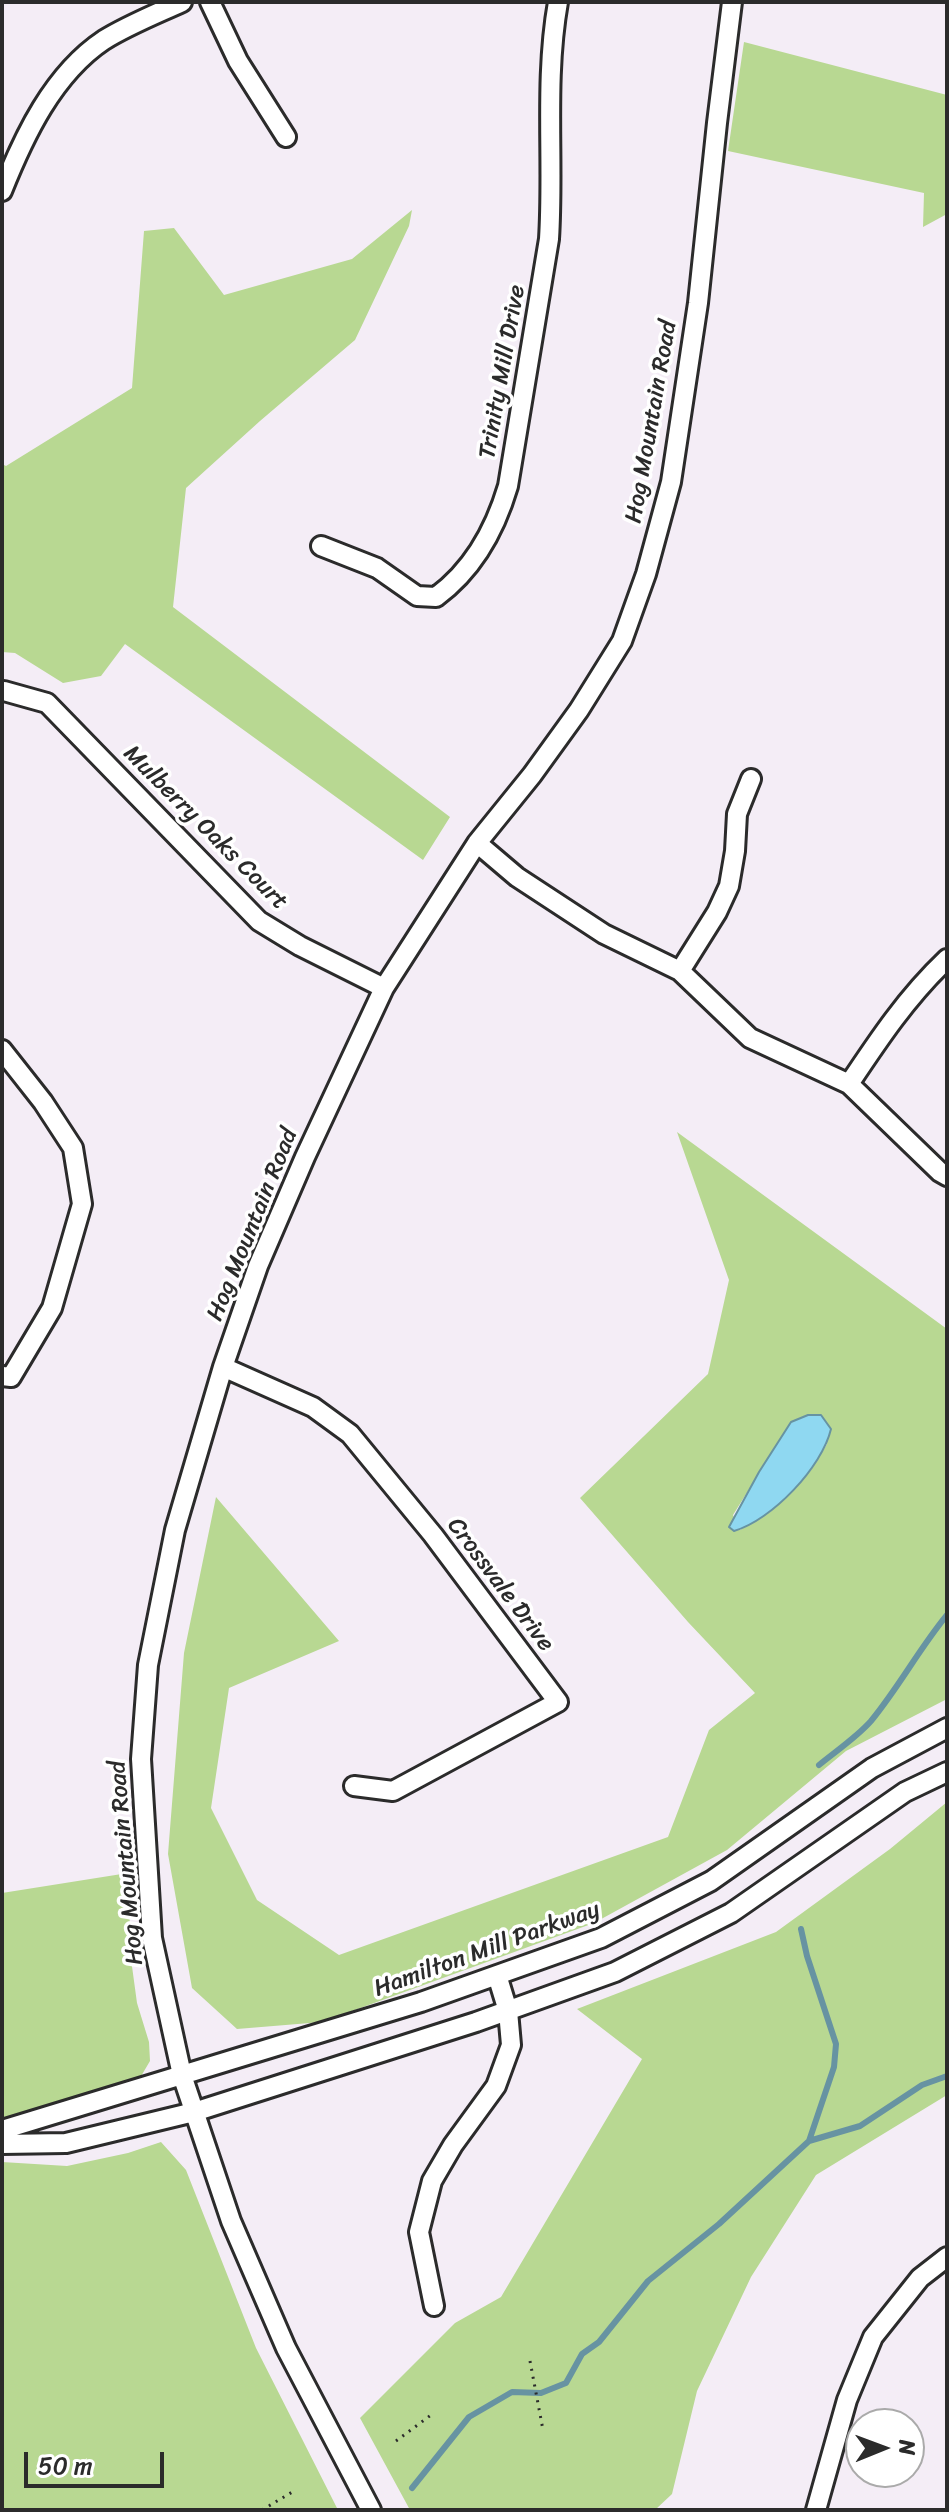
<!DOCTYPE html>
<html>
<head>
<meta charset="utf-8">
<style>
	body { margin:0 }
	#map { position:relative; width:949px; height:2512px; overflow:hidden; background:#f4edf6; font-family:Sriracha,sans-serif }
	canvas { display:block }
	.frame { position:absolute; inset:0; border:4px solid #2b2b2b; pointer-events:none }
	.north { position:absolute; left:845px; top:2408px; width:80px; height:80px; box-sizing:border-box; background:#fff; border:2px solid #aaa; border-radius:50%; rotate:89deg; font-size:22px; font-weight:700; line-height:32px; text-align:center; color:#2b2b2b }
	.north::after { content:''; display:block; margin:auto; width:28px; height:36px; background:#2b2b2b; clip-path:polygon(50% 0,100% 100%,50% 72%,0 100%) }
	.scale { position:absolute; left:24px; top:2452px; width:140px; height:36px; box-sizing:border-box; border:4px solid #2b2b2b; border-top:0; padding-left:10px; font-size:24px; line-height:28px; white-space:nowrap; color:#2b2b2b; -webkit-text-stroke:6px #fff; paint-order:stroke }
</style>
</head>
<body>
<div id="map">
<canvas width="949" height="2512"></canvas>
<div class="frame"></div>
<div class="north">N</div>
<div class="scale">50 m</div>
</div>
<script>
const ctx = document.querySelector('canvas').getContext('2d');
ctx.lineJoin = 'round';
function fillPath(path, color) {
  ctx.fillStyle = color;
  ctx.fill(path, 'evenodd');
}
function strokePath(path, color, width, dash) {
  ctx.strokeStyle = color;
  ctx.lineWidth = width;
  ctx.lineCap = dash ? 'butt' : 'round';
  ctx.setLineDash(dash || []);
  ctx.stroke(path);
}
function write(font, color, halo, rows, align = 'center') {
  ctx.font = font + ' Sriracha,sans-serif';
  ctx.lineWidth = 7;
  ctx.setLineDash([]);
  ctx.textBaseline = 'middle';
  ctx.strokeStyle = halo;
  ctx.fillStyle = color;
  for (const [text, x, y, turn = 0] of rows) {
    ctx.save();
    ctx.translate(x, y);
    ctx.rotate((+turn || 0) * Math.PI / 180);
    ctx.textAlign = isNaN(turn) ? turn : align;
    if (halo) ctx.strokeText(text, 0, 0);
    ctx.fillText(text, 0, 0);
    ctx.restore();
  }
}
fillPath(new Path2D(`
	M744 42 947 95V214L923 227 924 193 728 151Z
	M412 210 409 226 355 340 260 421 186 488 173 607 450 817 423 860 125 644 101 676 63 683 15 653 2 652V464L6 466 132 388 144 231 174 228 224 295 352 259Z
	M677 1132 947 1329V1699L846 1751 727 1850 594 1923 322 2022 237 2029 192 1988 168 1854 184 1653 216 1497 339 1641 229 1688 211 1808 257 1900 339 1955 668 1837 709 1730 755 1693 688 1622 580 1498 708 1374 729 1280ZM791 1422 827 1444 811 1470 770 1512 740 1530 733 1515Z
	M947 1802V2095L816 2175 751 2277 697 2391 672 2494 655 2510H410L360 2418 455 2323 501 2297 642 2059 577 2009 776 1932 890 1849Z
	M128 1873 131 1959 137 2003 149 2042 150 2061 137 2083 2 2126V1893Z
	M161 2142 186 2170 256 2348 338 2510H2V2162L67 2166 128 2153Z`), '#b8d892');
const water = new Path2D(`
	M808 1415H821L831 1429C822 1467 772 1520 734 1531L729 1527 759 1472 791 1422Z`);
fillPath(water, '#8fd8f1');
strokePath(water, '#6793a2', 2);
strokePath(new Path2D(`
	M819 1765C836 1751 857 1737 871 1721 899 1687 919 1649 947 1615
	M801 1929 807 1956 836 2044 834 2067 809 2141
	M412 2488 469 2417 512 2392 541 2393 566 2383 582 2354 599 2342 648 2281 719 2224 809 2141 860 2126 922 2085 947 2076`), '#6793a2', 6);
const minor = new Path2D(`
	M210 2 238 61 286 137
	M2 191C24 136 53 74 104 40 128 25 156 14 182 2
	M321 546 377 568 417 596 436 597C474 569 495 530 508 486L549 239C554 160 544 81 558 2
	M4 691 47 703 259 921 300 946 384 988
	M477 843 517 877 604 934 680 971 750 1038 849 1084 940 1172 947 1176
	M680 971 717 912 729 886 735 851 737 814 751 779
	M2 1050 43 1102 73 1148 82 1204 52 1308 11 1377 2 1376
	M849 1084C879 1039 907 997 947 959
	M223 1367 313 1407 350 1434 433 1535 558 1702 393 1791 354 1786
	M2 2130 421 2002 601 1938 711 1881 872 1768 947 1728
	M2 2144 66 2143 194 2112 476 2022 615 1972 731 1913 905 1792 947 1772
	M434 2306 419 2232 432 2181 453 2145 496 2086 511 2045 508 2011 497 1975
	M371 2510 286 2348 231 2221 182 2075 152 1938 141 1759 148 1665 175 1530 223 1367 258 1266 305 1157 384 988 477 843 532 775 579 710 622 641 646 574 671 482 698 303 717 123 732 2
	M816 2510 847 2400 873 2337 920 2278 947 2257`);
strokePath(minor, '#2b2b2b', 24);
strokePath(new Path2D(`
	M530 2361 543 2430
	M396 2441 431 2415
	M262 2510 294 2491`), '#2b2b2b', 3, [2, 6]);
strokePath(minor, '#fff', 18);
write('24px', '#2b2b2b', '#fff', [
	["Trinity Mill Drive",503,372,-80],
	["Hog Mountain Road",652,422,-80],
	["Mulberry Oaks Court",205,828,45],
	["Hog Mountain Road",253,1225,-68],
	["Crossvale Drive",500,1585,53],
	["Hog Mountain Road",127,1863,-95],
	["Hamilton Mill Parkway",487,1950,-20]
]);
</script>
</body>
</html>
